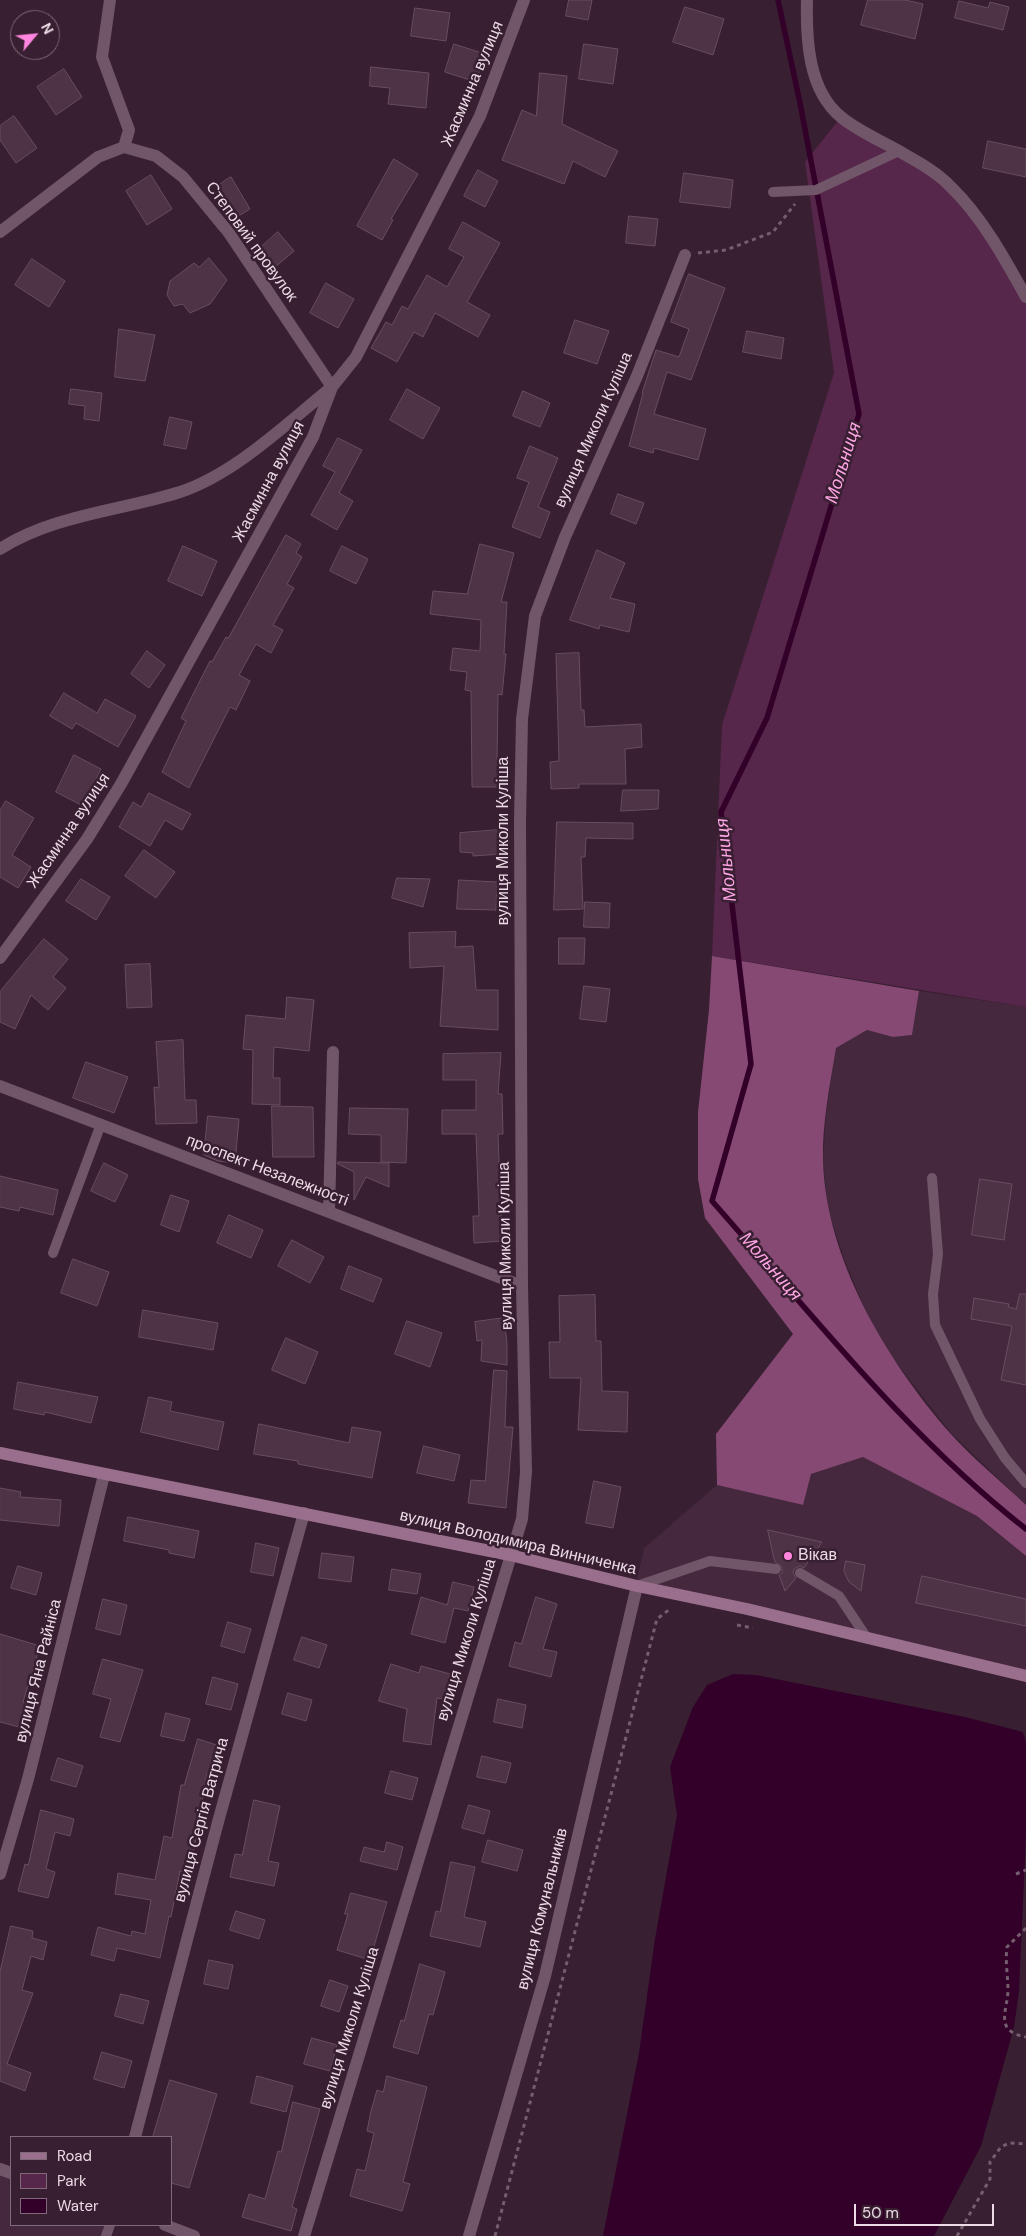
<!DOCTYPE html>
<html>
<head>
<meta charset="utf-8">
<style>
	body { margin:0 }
	#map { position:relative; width:1026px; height:2236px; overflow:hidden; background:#381f31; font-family:"DM Sans",sans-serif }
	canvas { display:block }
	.legend { position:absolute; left:10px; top:2136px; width:162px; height:90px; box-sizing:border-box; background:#381f31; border:1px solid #806a79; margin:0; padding:6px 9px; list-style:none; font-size:15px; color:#ecdbe6 }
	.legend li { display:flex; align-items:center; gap:10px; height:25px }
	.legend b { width:25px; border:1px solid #806a79 }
	.north { position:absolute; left:10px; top:10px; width:50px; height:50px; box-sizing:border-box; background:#381f31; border:1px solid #806a79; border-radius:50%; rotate:62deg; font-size:14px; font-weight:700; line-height:20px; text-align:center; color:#ecdbe6 }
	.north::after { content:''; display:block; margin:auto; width:18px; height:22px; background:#ff85de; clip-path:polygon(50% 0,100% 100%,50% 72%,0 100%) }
	.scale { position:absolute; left:854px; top:2204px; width:140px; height:22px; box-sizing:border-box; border:2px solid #ecdbe6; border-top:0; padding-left:6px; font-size:15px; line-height:18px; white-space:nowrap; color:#ecdbe6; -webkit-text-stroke:4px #381f31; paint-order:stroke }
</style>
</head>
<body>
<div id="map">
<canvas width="1026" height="2236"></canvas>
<ul class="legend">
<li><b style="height:6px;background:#9a6f8d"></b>Road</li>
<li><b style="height:14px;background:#57264b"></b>Park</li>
<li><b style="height:14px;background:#320028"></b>Water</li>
</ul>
<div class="north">N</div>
<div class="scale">50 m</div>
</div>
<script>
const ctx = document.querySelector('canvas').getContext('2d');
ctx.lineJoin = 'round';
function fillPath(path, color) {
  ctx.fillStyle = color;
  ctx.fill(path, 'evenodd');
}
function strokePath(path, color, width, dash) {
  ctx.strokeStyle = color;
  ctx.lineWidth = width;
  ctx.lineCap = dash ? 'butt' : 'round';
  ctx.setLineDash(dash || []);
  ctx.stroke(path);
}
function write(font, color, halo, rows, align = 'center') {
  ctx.font = font + ' "DM Sans",sans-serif';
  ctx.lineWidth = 5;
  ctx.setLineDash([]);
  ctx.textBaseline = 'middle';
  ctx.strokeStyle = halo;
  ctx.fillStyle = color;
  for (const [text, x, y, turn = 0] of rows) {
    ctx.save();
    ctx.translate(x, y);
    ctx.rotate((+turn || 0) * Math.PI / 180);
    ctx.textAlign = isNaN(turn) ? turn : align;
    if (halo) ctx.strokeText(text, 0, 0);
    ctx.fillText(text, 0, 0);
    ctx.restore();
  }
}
fillPath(new Path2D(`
	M919 991 1026 1007V1505L950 1432 888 1352 863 1305 845 1261 828 1210 823 1161 826 1114 836 1048 867 1030 893 1037 912 1035Z
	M863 1456 977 1516 1026 1556V1672L636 1584 644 1548 717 1485 802 1505 811 1474Z
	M0 2172 11 2175V2225H108L103 2236H0Z`), '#45283d');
fillPath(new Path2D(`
	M842 116 951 186 1026 296V1007L712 956 722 725 834 373 805 162Z`), '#57264b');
fillPath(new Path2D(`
	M712 956 919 991 912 1035 893 1037 867 1030 836 1048C830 1085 822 1123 823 1161 826 1259 886 1359 949 1432 972 1458 1001 1481 1026 1505V1556L977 1516 863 1457 811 1474 803 1505 717 1485 716 1434 793 1334 705 1218 698 1179V1112L709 1010Z`), '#854974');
fillPath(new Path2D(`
	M733 1674 756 1675 965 1717 1023 1732 1026 1742V1835L1019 1991 1014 2027 981 2146 934 2236H603L639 2053 655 1939 677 1815 670 1767 693 1707 707 1685Z`), '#320028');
strokePath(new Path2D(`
	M778 0 800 103 859 414 767 718 721 812 751 1064 712 1201C812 1314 907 1436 1026 1529`), '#320028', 5.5);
const building = new Path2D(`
	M569 0H592L588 20 566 16Z
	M868 0H905L923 4 915 39 861 25Z
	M959 1 988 8 990 2 1009 7 1003 30 955 18Z
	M685 7 724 19 713 55 673 42Z
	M415 8 450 13 446 41 411 36Z
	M454 44 485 54 476 82 445 72Z
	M584 44 618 49 613 84 579 79Z
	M371 67 429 73 426 108 388 104 390 88 370 86Z
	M64 69 82 97 56 115 37 87Z
	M540 73 567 76 562 124 618 151 605 177 573 161 564 184 502 160 522 110 536 116Z
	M14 116 37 148 16 163 0 140V126Z
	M988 141 1026 149V177L983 168Z
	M394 159 418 174 391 219 393 220 382 240 357 226Z
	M478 170 498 181 485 207 464 196Z
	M684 173 733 180 730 208 680 202Z
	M151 175 172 209 147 225 126 191Z
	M231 177 250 209 235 218 216 187Z
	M629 216 658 219 655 246 626 243Z
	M463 222 500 243 467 302 490 315 478 337 435 313 423 337 414 332 397 362 371 348 386 322 392 325 402 306 408 309 427 275 447 287 464 257 449 249Z
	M278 232 294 251 274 268 258 250Z
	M209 258 227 280 210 304 190 313 183 304 174 306 167 295 170 281 194 263 199 267Z
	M32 259 65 281 49 307 15 285Z
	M689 274 725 288 691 380 667 372 654 414 706 429 698 460 654 448 653 453 629 446 643 393H642L656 350 679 357 689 329 671 322Z
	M326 283 354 299 338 328 310 313Z
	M575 320 609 331 597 364 564 353Z
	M119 329 155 335 145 381 115 377Z
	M747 331 784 338 781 359 743 352Z
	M71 389 102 393 99 421 84 419 85 406 69 404Z
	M407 389 440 408 423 439 390 420Z
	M523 391 550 403 540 427 513 416Z
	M170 417 192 422 186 449 164 445Z
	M338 438 362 450 339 493 353 501 337 530 311 515 335 472 323 466Z
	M530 446 558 458 538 507 550 512 540 538 512 527 529 482 517 478Z
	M618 494 644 503 636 524 611 514Z
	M286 535 301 544 296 553 302 557 287 584 294 588 273 625 283 630 271 653 256 644 239 675 250 681 236 710 230 707 189 788 162 772 186 721 181 718 210 661 212 662 226 637 228 638Z
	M480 544 514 553 501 602H507L504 654H506L502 695 498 694 497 760 499 787H472L471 691 465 690 467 672 450 670 453 648 480 651 481 620 430 614 433 591 467 594Z
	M183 546 217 561 202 596 168 581Z
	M342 546 368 559 356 584 330 571Z
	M597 550 625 563 610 598 635 604 629 632 600 625 599 629 570 620Z
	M147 651 165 665 149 688 131 674Z
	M579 653 581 710H584L585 727 641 724 642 747 625 749 626 784H579V788L551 789 550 762 559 761 556 654Z
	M64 693 97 713 105 699 136 716 118 747 76 723 72 729 50 716Z
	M74 755 101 769 83 806 56 792Z
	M623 790H659L658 809 621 811Z
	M149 793 191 814 182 830 165 820 150 846 119 827 133 802 141 807Z
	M6 801 34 818 12 855 31 867 18 888 0 877V811Z
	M557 822 633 823V839L586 838 585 857H581L583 909 554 910Z
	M499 830 501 854 473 856V853L460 852V833Z
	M144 850 175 872 156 898 125 876Z
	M397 878 430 879 423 907 392 898Z
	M81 879 110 897 96 920 66 901Z
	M459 880 497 882 496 910 457 909Z
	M585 902 610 903 609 928 584 927Z
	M456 932 455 947 473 946 476 990H498V1030L440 1026 444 966 410 968 409 933Z
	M559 938H585L584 964H559Z
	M44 939 68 959 53 977 66 988 48 1010 31 995 15 1029 0 1022V992Z
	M150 964 152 1007 127 1008 125 965Z
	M584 986 610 989 606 1022 580 1019Z
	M287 997 314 1000 309 1051 274 1047 273 1078H280V1105L252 1104 253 1050 243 1049 246 1015 285 1019Z
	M183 1040 185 1100H196L197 1123 156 1124 154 1087 159 1088 156 1042Z
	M501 1053 498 1094H502L503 1134H498L502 1241 474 1243 473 1216H479L476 1134H442V1110H476V1080H443V1054Z
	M86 1062 128 1077 114 1113 73 1098Z
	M272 1106 313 1107 314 1157H273Z
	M350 1108 408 1109 406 1163 381 1162V1135L349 1134Z
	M208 1116 239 1119 235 1163 218 1161 204 1155Z
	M338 1162 389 1163V1187L366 1177 354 1200V1172L338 1164Z
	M104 1163 128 1175 115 1202 91 1191Z
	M0 1176 58 1190 53 1215 20 1207 19 1211 0 1207Z
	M980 1179 1012 1184 1004 1240 972 1235Z
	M171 1195 189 1201 179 1232 161 1225Z
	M229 1215 263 1230 251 1258 217 1243Z
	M292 1240 324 1257 310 1283 278 1266Z
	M73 1259 109 1272 97 1306 61 1293Z
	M349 1266 382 1279 373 1302 341 1289Z
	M1020 1294H1026V1385L1001 1380 1012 1326 971 1319 974 1298 1009 1304 1008 1307 1016 1309Z
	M595 1295 596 1341H601L602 1391 628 1392 627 1432 578 1430 581 1378H550L549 1342H560L559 1296Z
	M143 1310 218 1323 213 1350 139 1337Z
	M504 1318 507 1343V1365L481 1361 482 1340 477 1341 475 1322Z
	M407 1321 442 1333 430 1367 395 1354Z
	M286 1338 318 1352 305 1384 272 1370Z
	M494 1370 507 1371 505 1427H513L506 1508 468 1503 471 1480 485 1481Z
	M18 1382 98 1397 91 1423 45 1412 44 1415 14 1409Z
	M149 1397 172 1402 170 1411 224 1422 218 1450 141 1432Z
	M259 1424 349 1443 352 1427 381 1432 372 1478 298 1464V1461L254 1454Z
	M424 1446 460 1455 454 1481 417 1473Z
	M594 1481 621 1487 613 1528 586 1523Z
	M0 1488 21 1492 20 1497 61 1500 59 1526 0 1520Z
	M128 1517 199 1531 194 1558 169 1553V1550L124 1541Z
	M768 1530 822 1542 804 1568 800 1566 794 1569 793 1573 796 1578 785 1591 779 1575 782 1573V1567L775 1562Z
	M256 1543 279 1548 273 1576 251 1572Z
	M322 1553 354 1557 351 1582 319 1578Z
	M846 1561 865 1565 861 1591 849 1582 844 1571Z
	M18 1566 42 1573 36 1595 11 1588Z
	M392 1569 421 1574 417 1594 389 1590Z
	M922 1576 1026 1599V1626L916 1603Z
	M453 1582 474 1587 468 1611 454 1608 445 1643 411 1634 421 1597 447 1605Z
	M536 1597 557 1604 543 1649 557 1652 551 1677 509 1666 515 1642 521 1644Z
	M103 1599 127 1605 120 1635 96 1629Z
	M228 1622 251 1629 244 1653 221 1646Z
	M0 1634 40 1646 23 1702 29 1704 23 1728 0 1722Z
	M302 1637 327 1645 319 1668 294 1660Z
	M103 1659 143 1670 120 1742 100 1737 111 1699 93 1694Z
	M391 1664 419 1673 421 1666 450 1674 443 1699 437 1698 431 1745 403 1741 407 1709 379 1701Z
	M213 1677 238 1684 231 1710 206 1704Z
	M288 1693 312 1700 306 1721 282 1714Z
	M498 1699 526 1705 522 1728 494 1722Z
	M166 1713 190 1719 184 1741 161 1736Z
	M198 1739 223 1747 215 1776 207 1773 190 1873 180 1871 171 1917 169 1916 160 1958 117 1948 114 1961 91 1955 98 1927 131 1936 132 1931 145 1934 151 1900 115 1894 118 1873 155 1880 164 1836 172 1838 181 1785H184Z
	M482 1756 511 1763 506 1783 477 1777Z
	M58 1758 83 1766 76 1787 51 1780Z
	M391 1771 418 1778 412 1800 385 1793Z
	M254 1800 280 1806 268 1861 279 1863 274 1886 230 1877 235 1854 242 1855Z
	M469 1805 490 1811 484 1834 462 1828Z
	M41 1810 74 1819 70 1836 55 1832 46 1869 55 1872 48 1898 18 1891 25 1864 28 1865Z
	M488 1840 523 1850 517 1871 482 1862Z
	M387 1842 403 1847 397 1870 360 1861 364 1847 384 1852Z
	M451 1862 475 1867 464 1917 486 1922 480 1947 430 1936 436 1911 440 1912Z
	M351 1893 387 1902 370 1960 337 1950 348 1914H345Z
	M236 1911 265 1920 259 1939 230 1930Z
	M11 1926 33 1931 32 1938 47 1942 43 1960 31 1956 22 1990 33 1993 7 2064 31 2073 25 2091 0 2081V1972Z
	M209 1960 233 1965 228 1989 204 1984Z
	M420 1964 445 1972 433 2015 429 2014 418 2054 393 2047 401 2020 404 2021Z
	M330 1980 348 1986 339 2012 321 2006Z
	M121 1994 149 2001 143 2024 115 2016Z
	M312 2038 337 2045 330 2071 304 2064Z
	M102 2052 132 2061 124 2088 94 2079Z
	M257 2076 293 2086 286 2112 251 2103Z
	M387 2076 427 2087 403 2182 410 2184 402 2211 350 2196 357 2169 365 2171 374 2133 367 2131 371 2111 377 2090 383 2092Z
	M170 2080 217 2094 189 2188 171 2183V2137H153Z
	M293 2102 320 2109 292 2207 297 2209 291 2231 242 2217 249 2194 265 2199 278 2151 281 2152Z`);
fillPath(building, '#4d3345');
strokePath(building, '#694d60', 1);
strokePath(new Path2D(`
	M698 253 726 250 773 232 795 204
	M737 1625 753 1628
	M1016 1874 1026 1870
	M1026 1928 1007 1947C1005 1962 1008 1976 1008 1991 1007 2012 994 2031 1026 2037
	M495 2236 657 1619 670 1609
	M957 2236 990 2179V2162L1001 2147 1009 2143 1026 2144`), '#755e6e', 3, [4, 4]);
strokePath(new Path2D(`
	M773 192 816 190 899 151
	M932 1178 938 1254 933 1294 935 1325 980 1419 1005 1458 1026 1483
	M53 1253 101 1124
	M800 1573 839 1596 867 1638
	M637 1586 710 1561 776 1569
	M106 2236 110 2225`), '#715669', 10);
strokePath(new Path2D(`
	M110 0 102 57 129 130 124 147
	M807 0C806 39 808 90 841 117 859 132 884 142 904 154 920 163 938 173 951 187 982 217 1005 259 1026 297
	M0 232 98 157 124 147
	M0 549C53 515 120 511 180 492 235 474 287 423 332 387L229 233 183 177 156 156 124 147
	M0 958 87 839 121 784 313 437 332 387 356 357 480 116 524 0
	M0 1086 522 1286
	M329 1212 333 1052
	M0 1874 28 1779 104 1475
	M135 2137 218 1822 304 1513
	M0 2169 11 2173
	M165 2225 194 2236
	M304 2236 522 1519 526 1472 522 1286 520 821 522 719 535 616 565 537 637 376 685 255`), '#715669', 12);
strokePath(new Path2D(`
	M469 2236 545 1976 637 1586`), '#715669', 12);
strokePath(new Path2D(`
	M0 1453 510 1555 637 1586 747 1609 1026 1676`), '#9a6f8d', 12);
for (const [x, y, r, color] of [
	[788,1556,5,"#ff85de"]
]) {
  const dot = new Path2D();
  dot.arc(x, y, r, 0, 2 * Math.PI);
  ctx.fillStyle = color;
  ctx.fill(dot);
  strokePath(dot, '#381f31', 2);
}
write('16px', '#ecdbe6', '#381f31', [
	["Жасминна вулиця",473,84,-67],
	["Степовий провулок",251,242,54],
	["вулиця Миколи Куліша",594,430,-66],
	["Жасминна вулиця",269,482,-62],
	["Жасминна вулиця",69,831,-56],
	["вулиця Миколи Куліша",504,841,-90],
	["проспект Незалежності",267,1171,21],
	["вулиця Миколи Куліша",506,1246,-91],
	["вулиця Володимира Винниченка",518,1543,13],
	["вулиця Миколи Куліша",467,1640,-73],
	["вулиця Яна Райніса",39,1671,-76],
	["вулиця Сергія Ватрича",202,1820,-75],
	["вулиця Комунальників",543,1909,-76],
	["вулиця Миколи Куліша",350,2028,-73]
]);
write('16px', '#ecdbe6', '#381f31', [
	["Вікав",798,1556]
], 'left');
write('italic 18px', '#fea5e4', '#381f31', [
	["Мольниця",844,463,-73],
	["Мольниця",727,860,-96],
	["Мольниця",770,1267,49]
]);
</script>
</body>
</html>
